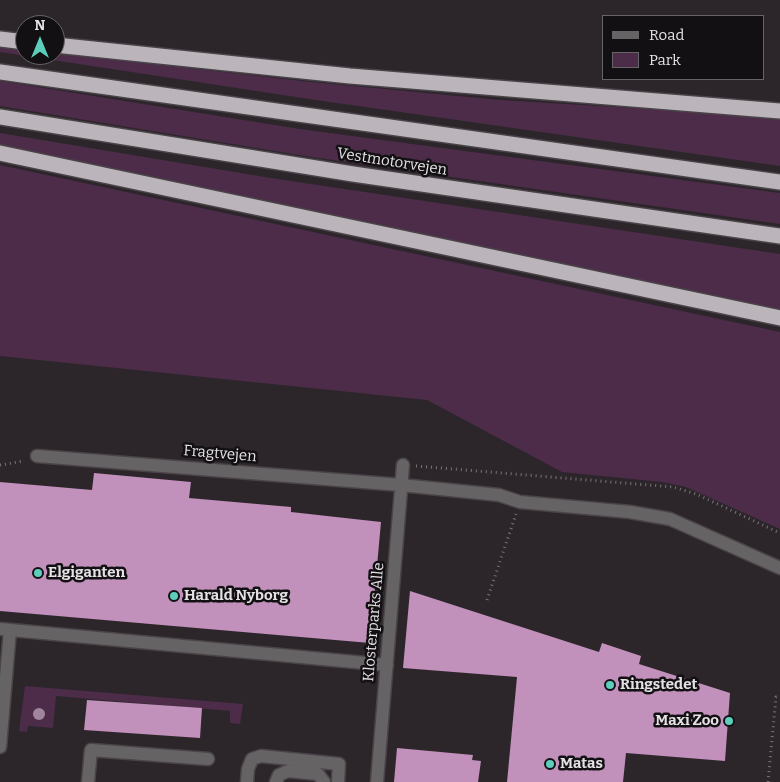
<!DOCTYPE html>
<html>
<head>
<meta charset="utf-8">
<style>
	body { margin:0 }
	#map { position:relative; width:780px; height:782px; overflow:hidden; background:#2c262b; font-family:Bitter,serif }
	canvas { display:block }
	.legend { position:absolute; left:602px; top:15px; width:162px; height:65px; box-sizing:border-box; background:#121012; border:1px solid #666466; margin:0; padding:6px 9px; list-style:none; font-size:15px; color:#e5e1e4 }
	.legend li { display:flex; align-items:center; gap:10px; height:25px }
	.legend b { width:25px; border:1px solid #666466 }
	.north { position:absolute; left:15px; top:15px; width:50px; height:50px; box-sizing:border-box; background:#121012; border:1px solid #666466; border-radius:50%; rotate:0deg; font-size:14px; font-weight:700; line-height:20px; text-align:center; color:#e5e1e4 }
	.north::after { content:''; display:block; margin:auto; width:18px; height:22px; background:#5ccebb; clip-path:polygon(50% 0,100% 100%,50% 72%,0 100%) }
</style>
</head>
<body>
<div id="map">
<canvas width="780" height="782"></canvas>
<ul class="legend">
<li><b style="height:6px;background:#666365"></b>Road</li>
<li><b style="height:14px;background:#4c2c49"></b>Park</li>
</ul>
<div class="north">N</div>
</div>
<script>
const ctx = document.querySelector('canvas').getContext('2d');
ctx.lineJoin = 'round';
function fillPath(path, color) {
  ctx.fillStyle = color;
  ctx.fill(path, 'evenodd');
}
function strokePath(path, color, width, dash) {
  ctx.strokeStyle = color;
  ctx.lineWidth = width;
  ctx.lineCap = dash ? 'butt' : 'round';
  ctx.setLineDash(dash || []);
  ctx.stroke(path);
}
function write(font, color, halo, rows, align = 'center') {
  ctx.font = font + ' Bitter,serif';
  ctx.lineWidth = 5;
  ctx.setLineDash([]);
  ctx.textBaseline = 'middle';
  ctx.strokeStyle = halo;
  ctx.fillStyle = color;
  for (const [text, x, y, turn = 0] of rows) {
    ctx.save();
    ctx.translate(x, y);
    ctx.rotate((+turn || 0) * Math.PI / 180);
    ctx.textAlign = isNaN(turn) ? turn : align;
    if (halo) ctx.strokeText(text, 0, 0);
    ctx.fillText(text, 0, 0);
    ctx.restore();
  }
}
fillPath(new Path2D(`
	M0 45 25 49V55H55V53L311 82 500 100 780 117V166L309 99 0 52Z
	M0 81 300 129 780 193V224L305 156 0 106Z
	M0 133 271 178 780 254V312L0 146Z
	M0 165 780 332V529L686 487 662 482 562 472 427 400 0 356Z
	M25 686 243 704 240 724 230 723V711L56 696 53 728 28 726 27 732 19 731Z`), '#4c2c49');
fillPath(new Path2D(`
	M94 473 191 482 189 498 291 507V512L381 522 370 643 0 611V482L92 490Z
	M410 591 599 652 602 643 641 656 639 664 730 693 725 761 626 753 623 782H507L517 677 403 668Z
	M87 700 202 708 200 738 84 730Z
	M397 748 473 755 472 760 481 761 478 782H394Z`), '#c190bb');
const minor = new Path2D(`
	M37 456 401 485 499 495 520 502 630 512 670 519 780 568
	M0 629 387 665
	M0 747 10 630
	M88 782 91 750 208 759
	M247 782 248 769 252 759 261 756 339 764 338 782
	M276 782 279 775 288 771 318 774 324 782
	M377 782 403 465`);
const highway = new Path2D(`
	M0 39 25 42
	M55 45 350 76 780 111
	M0 72 780 182
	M0 117 353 174 780 236
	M0 153 780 318`);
strokePath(minor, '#4a4449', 15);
strokePath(highway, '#4a4449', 18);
strokePath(new Path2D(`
	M0 465 24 461
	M416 466 673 487 696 494 780 533
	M487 600 516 514
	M768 782 776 697H780`), '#7a7479', 3, [1, 4]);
strokePath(minor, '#666365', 12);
strokePath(highway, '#bbb4ba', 15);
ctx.fillStyle = '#a0859c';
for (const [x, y] of [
	[39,714]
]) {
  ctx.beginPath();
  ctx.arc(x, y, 6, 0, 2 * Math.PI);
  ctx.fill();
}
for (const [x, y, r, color] of [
	[38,573,5,"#5ccebb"],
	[174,596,5,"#5ccebb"],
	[610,685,5,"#5ccebb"],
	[729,721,5,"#5ccebb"],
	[550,764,5,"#5ccebb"]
]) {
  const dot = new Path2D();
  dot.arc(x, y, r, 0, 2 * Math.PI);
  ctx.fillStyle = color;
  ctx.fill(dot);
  strokePath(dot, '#121012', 2);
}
write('15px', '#e5e1e4', '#121012', [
	["Vestmotorvejen",392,162,9],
	["Fragtvejen",220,454,5],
	["Klosterparks Alle",374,622,-85]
]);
write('bold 15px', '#e5e1e4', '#121012', [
	["Elgiganten",48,573],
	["Harald Nyborg",184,596],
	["Ringstedet",620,685],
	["Maxi Zoo",719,721,"right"],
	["Matas",560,764]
], 'left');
</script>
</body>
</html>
